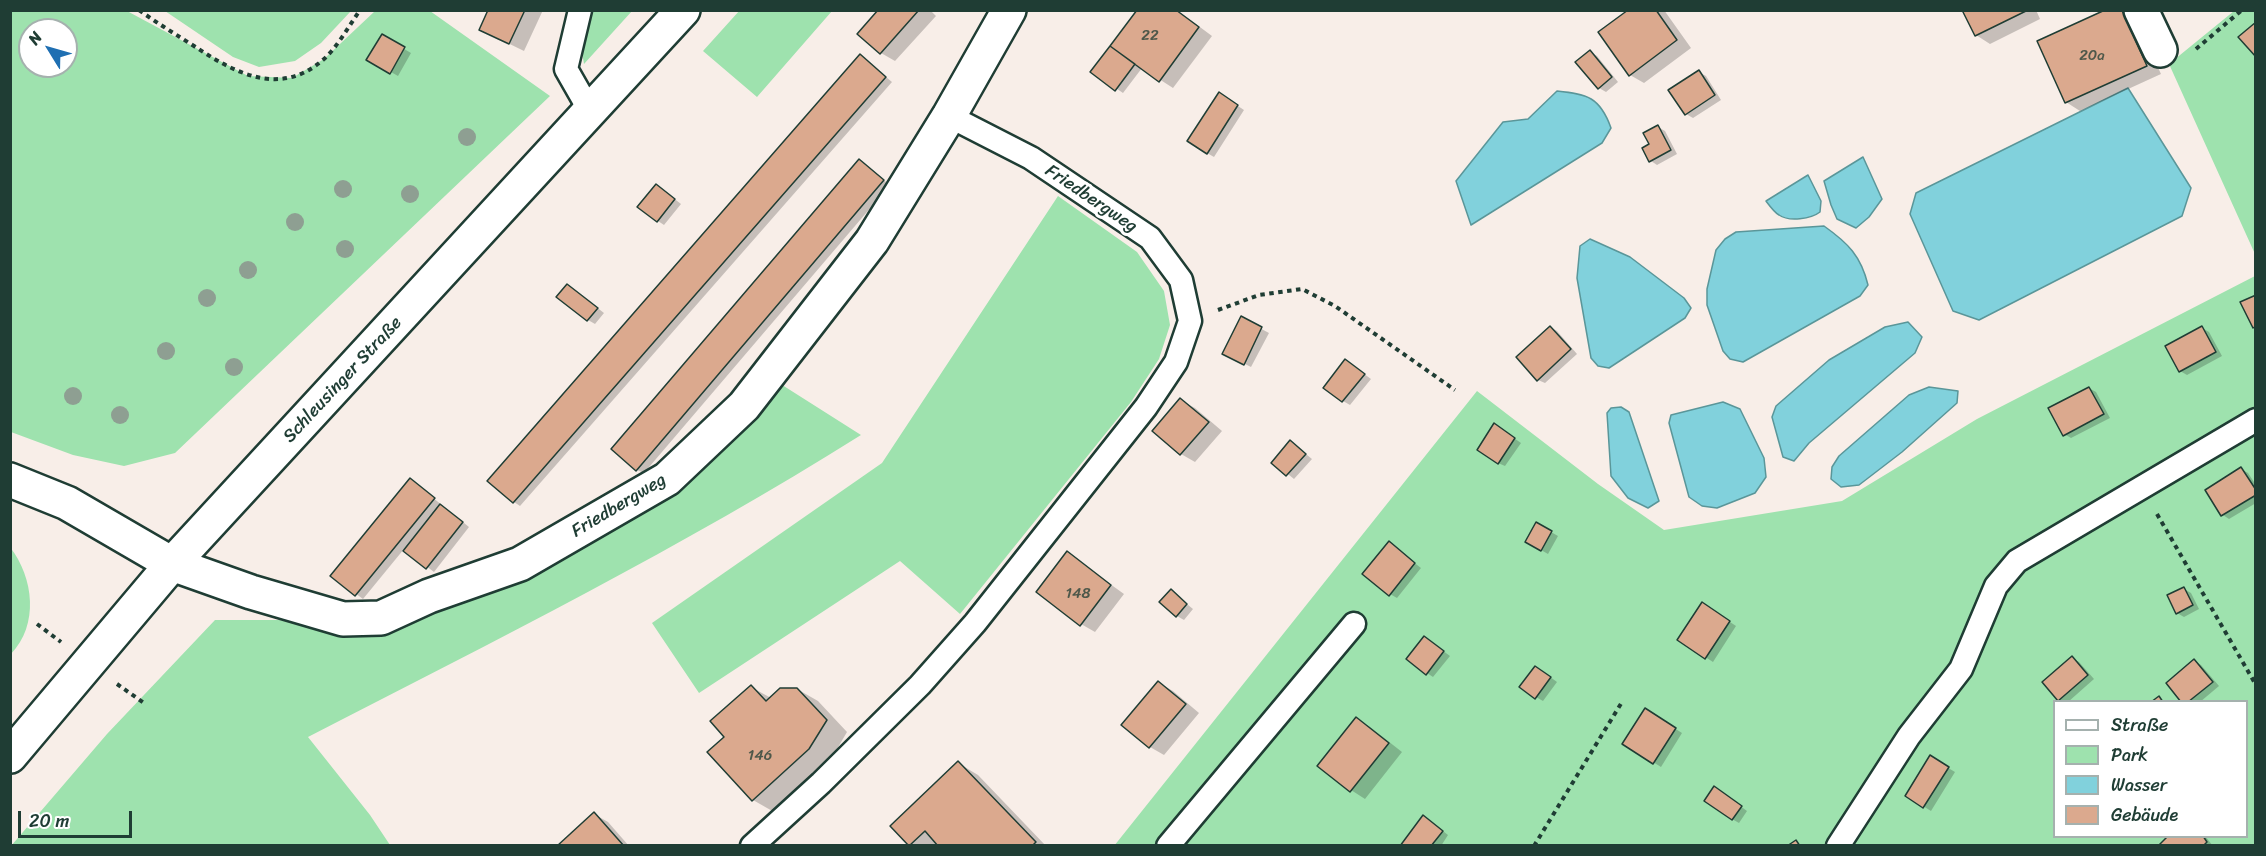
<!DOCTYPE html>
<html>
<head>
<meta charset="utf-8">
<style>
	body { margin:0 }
	#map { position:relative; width:2266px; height:856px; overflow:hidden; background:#f8eee8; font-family:Sriracha,sans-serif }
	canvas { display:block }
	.frame { position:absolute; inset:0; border:12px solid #1f3d34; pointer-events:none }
	.legend { position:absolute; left:2053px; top:700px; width:195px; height:138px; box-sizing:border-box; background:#fff; border:2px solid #a5b1ae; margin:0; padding:8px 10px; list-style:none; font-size:18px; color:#1f3d34 }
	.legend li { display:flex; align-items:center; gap:12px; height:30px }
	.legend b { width:30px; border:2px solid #a5b1ae }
	.north { position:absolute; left:18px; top:18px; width:60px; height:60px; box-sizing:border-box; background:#fff; border:2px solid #a5b1ae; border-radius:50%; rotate:307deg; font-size:16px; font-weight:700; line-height:24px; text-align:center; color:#1f3d34 }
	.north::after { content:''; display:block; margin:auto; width:21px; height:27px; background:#1f6fb2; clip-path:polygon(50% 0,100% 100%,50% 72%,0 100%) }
	.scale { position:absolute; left:18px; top:811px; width:114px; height:27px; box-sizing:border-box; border:3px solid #1f3d34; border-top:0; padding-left:8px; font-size:18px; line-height:21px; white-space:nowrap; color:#1f3d34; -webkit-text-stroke:4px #fff; paint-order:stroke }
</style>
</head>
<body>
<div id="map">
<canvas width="2266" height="856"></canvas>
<div class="frame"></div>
<ul class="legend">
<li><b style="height:8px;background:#fff"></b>Straße</li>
<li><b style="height:16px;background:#9ee2ae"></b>Park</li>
<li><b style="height:16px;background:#81d1dc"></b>Wasser</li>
<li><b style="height:16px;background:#dba98e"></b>Gebäude</li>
</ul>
<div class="north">N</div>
<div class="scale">20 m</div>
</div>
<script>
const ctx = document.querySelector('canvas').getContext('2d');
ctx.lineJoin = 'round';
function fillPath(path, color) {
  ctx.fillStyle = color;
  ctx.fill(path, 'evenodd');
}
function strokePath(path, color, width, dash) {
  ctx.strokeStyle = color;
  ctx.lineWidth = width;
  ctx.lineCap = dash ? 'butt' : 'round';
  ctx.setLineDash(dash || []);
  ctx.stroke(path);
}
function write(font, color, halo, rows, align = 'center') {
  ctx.font = font + ' Sriracha,sans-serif';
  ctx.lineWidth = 6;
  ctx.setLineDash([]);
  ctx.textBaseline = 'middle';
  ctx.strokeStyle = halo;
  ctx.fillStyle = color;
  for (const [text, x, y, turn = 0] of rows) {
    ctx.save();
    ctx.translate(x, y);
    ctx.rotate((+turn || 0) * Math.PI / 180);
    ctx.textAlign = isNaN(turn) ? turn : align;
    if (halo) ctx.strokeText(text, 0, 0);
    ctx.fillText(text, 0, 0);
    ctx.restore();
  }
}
fillPath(new Path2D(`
	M740 10H832V11L757 97 703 51Z
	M10 11H127L248 76 292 78 324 59 375 11H430L550 96 175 453 124 466 73 455 11 432ZM30 30H66V66H30Z
	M165 11 351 10V11L321 43 295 61 259 67 233 57Z
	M592 11H632L584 64C580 46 586 28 592 11Z
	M2234 11H2255V254L2169 64Z
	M1058 196 1137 252 1164 291 1170 325 1159 359 1131 402 960 614 900 561 699 693 652 623 882 463Z
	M2255 276V845L1114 846 1477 391 1598 484 1664 530 1842 501 1977 419ZM2054 702H2246V836H2054Z
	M768 376 861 435C683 547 495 641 308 737L370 815 390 845 11 846 107 734 215 620H279L318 625 381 618 667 479Z
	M10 547C34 578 39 625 11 654Z`), '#9ee2ae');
const water = new Path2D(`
	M2128 88 2191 188 2182 216 1979 320 1953 311 1910 214 1916 193Z
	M1557 91C1587 94 1600 97 1611 128L1602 143 1471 225 1456 181 1503 122 1528 119Z
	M1863 157 1882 199 1869 217 1856 228 1837 219 1831 205 1824 181Z
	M1808 175 1821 201 1820 212C1811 219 1789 222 1779 215 1774 212 1769 205 1766 201Z
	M1824 226C1848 243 1861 256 1868 285L1860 296 1743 362 1730 359 1723 351 1707 305V289L1716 250 1725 239 1736 232Z
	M1590 239 1630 257 1684 298 1691 308 1685 318 1609 368 1598 366 1591 358 1577 278 1580 246Z
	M1908 322 1922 337 1915 353 1809 443 1794 461 1783 457 1772 417 1776 406 1829 360 1885 327Z
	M1929 387 1958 391 1957 403 1902 452 1859 485 1841 487 1831 479 1832 467 1839 456 1909 395Z
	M1723 402 1740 409 1764 458 1766 477 1755 493 1717 508 1702 506 1689 497 1669 423 1671 415Z
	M1621 407 1629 412 1659 501 1648 508 1628 498 1611 476 1607 413 1611 408Z`);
fillPath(water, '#81d1dc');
strokePath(water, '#5a9699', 1.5);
fillPath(new Path2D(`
	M490 10H543L524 51 481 30Z
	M880 10H930L936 16 895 61 881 53 859 34Z
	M1138 10H1177L1212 36 1173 88 1142 68 1123 93 1092 72Z
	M1630 10H1664L1691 48 1644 83 1630 75Z
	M1963 10H2036L2040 19 1990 44 1976 35Z
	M2109 10H2127L2133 14 2161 74 2080 111 2066 102Z
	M382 36 411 53 398 76 368 59Z
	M1590 52 1597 56 1618 82 1606 92 1599 88 1577 62Z
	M861 56 892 82 520 506 514 502Z
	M1699 72 1706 76 1721 100 1693 118 1686 114Z
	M1226 98 1244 110 1214 157 1207 153Z
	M1658 127 1665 131 1677 154 1657 165 1651 161V145Z
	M859 161 890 185 644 473 637 470Z
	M663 190 681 204 664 225 658 221Z
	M568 285 604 313 595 324 588 320Z
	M1241 318 1269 333 1251 367 1231 357Z
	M1550 327 1557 331 1577 354 1545 383 1538 380Z
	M2202 328 2209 332 2222 356 2187 375 2180 371Z
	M1352 365 1371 379 1350 405 1343 401Z
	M2089 388 2096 392 2110 418 2071 438 2064 434Z
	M1180 400 1195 408 1222 431 1195 462 1181 454 1154 431Z
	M1501 429 1521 443 1505 466 1498 463Z
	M1291 442 1312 459 1294 479 1273 462Z
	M2241 469 2248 473 2256 485V503L2229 519 2223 515Z
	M411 480 469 527 434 572 404 549 363 599 332 576Z
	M1537 524 1558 536 1548 554 1527 542Z
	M1389 543 1421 568 1397 598 1390 594Z
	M1067 553 1124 594 1095 632 1081 624Z
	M2184 589 2191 593 2199 609 2184 617 2177 613Z
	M1171 591 1193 609 1184 620 1177 616Z
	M1709 608 1736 626 1713 662 1679 640Z
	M1431 642 1450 656 1433 677 1427 673Z
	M2072 658 2079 662 2094 679 2068 702H2063L2059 699Z
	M2194 661 2201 665 2219 686 2200 702H2183Z
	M1542 671 1557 682 1543 701 1536 697Z
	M1159 683 1173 691 1199 713 1164 755 1150 747 1123 725Z
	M751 687 771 698 797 689 818 701 847 732 830 761 774 812 753 800 726 737Z
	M1646 710 1682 733 1661 767 1624 744Z
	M1356 719 1370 727 1402 752 1365 799 1351 790Z
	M1930 757 1955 772 1931 811 1907 796Z
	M958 763 978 775 1046 846H911L893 826Z
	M1721 792 1747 811 1739 823 1732 819Z
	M594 814 608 822 629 846H559Z
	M1430 821 1448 835 1441 846H1402Z
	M2170 836H2205L2213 846H2160Z`), '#0003');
const building = new Path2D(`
	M488 10H525L509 44 479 30Z
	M878 10H919L880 54 857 34Z
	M1137 10H1176L1199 27 1159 82 1110 46Z
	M1628 10H1656L1677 40 1629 76 1598 32Z
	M1962 10H2026V11L1975 36Z
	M2105 10H2122L2147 66 2065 103 2037 41Z
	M2256 22V57L2238 37Z
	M382 34 405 47 390 74 366 60Z
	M1110 46 1135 64 1115 91 1090 72Z
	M1590 50 1612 77 1598 89 1575 62Z
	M860 54 886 77 513 503 487 481Z
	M1699 70 1715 95 1685 115 1668 90Z
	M1219 92 1238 105 1207 154 1187 141Z
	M1658 125 1671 150 1649 162 1642 148 1649 144 1643 133Z
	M859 159 884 180 636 471 611 449Z
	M656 184 675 199 657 222 637 207Z
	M567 284 598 308 587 321 556 297Z
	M2256 295V326L2253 328 2240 302Z
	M1241 316 1262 327 1244 365 1222 354Z
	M1550 326 1571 349 1537 381 1516 357Z
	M2202 326 2216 352 2179 372 2165 346Z
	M1345 359 1365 374 1342 402 1323 388Z
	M2089 387 2104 414 2063 436 2048 408Z
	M1180 398 1209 422 1180 455 1152 431Z
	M1494 423 1515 438 1498 464 1477 450Z
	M1290 440 1306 454 1286 476 1271 463Z
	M2241 467 2256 490V495L2221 516 2205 490Z
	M410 478 435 498 355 596 330 576Z
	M440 504 463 522 426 569 403 551Z
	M1536 522 1552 531 1541 551 1525 542Z
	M1389 541 1415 563 1389 596 1362 574Z
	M1067 551 1111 585 1080 626 1036 592Z
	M2184 587 2193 605 2176 614 2167 595Z
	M1171 589 1187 604 1176 617 1159 602Z
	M1702 602 1730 621 1705 659 1677 640Z
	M1424 636 1444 651 1426 675 1406 659Z
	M2072 656 2088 675 2058 701 2042 682Z
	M2194 659 2213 682 2188 702H2181L2166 683Z
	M1535 666 1551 677 1535 699 1519 687Z
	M1158 681 1186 704 1149 748 1121 725Z
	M751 685 766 701 780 688H797L827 720 809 749 752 801 707 752 724 737 710 721Z
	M2159 696 2163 702H2151Z
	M1645 708 1676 728 1653 764 1622 744Z
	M1356 717 1389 743 1350 792 1317 766Z
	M1930 755 1949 767 1923 808 1905 796Z
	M958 761 1036 842 1032 846H938L925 831 909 846 890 826Z
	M1714 786 1742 806 1732 820 1704 801Z
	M594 812 624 846H557Z
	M1423 815 1443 831 1431 846H1400Z
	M2168 836H2203L2207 842 2203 846H2158Z
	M1796 840 1800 846H1787Z`);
fillPath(building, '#dba98e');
strokePath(building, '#1f3d34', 1.5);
const lane = new Path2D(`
	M580 10 566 69 590 111
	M752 846 821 783 920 685 975 623 1146 407 1176 362 1190 321 1181 280 1150 238 1031 158 949 116
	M1168 846 1354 624
	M1838 846 1909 736 1961 669 1996 586 2017 561 2256 420`);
const street = new Path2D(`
	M2141 10 2160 50
	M10 480 67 503 172 564 251 592 343 619 381 618 429 596 520 564 667 479 744 406 872 241 949 116 1009 10`);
const secondary = new Path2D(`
	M10 756 172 564 683 10`);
strokePath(lane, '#1f3d34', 27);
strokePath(street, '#1f3d34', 38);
strokePath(secondary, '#1f3d34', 38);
strokePath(new Path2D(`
	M139 10C157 23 175 34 194 46 235 73 280 98 324 59 338 46 349 26 360 10
	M2196 49 2242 10
	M1218 310 1259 295 1302 289 1335 306 1455 390
	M2157 514 2256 685
	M37 624 61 642
	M117 684 144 703
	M1534 846 1622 702`), '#1f3d34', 4, [4.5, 4.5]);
strokePath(lane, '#fff', 22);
strokePath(street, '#fff', 33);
strokePath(secondary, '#fff', 33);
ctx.fillStyle = '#8e9f92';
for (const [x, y] of [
	[467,137],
	[343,189],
	[410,194],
	[295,222],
	[345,249],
	[248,270],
	[207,298],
	[166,351],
	[234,367],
	[73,396],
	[120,415]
]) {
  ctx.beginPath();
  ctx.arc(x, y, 9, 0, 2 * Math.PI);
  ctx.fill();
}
write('15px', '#4e584a', null, [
	["22",1150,36],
	["20a",2092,56],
	["148",1078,594],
	["146",760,756]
]);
write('18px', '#1f3d34', '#fff', [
	["Friedbergweg",1091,199,34],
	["Schleusinger Straße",343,380,-47],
	["Friedbergweg",619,506,-31]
]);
</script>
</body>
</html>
